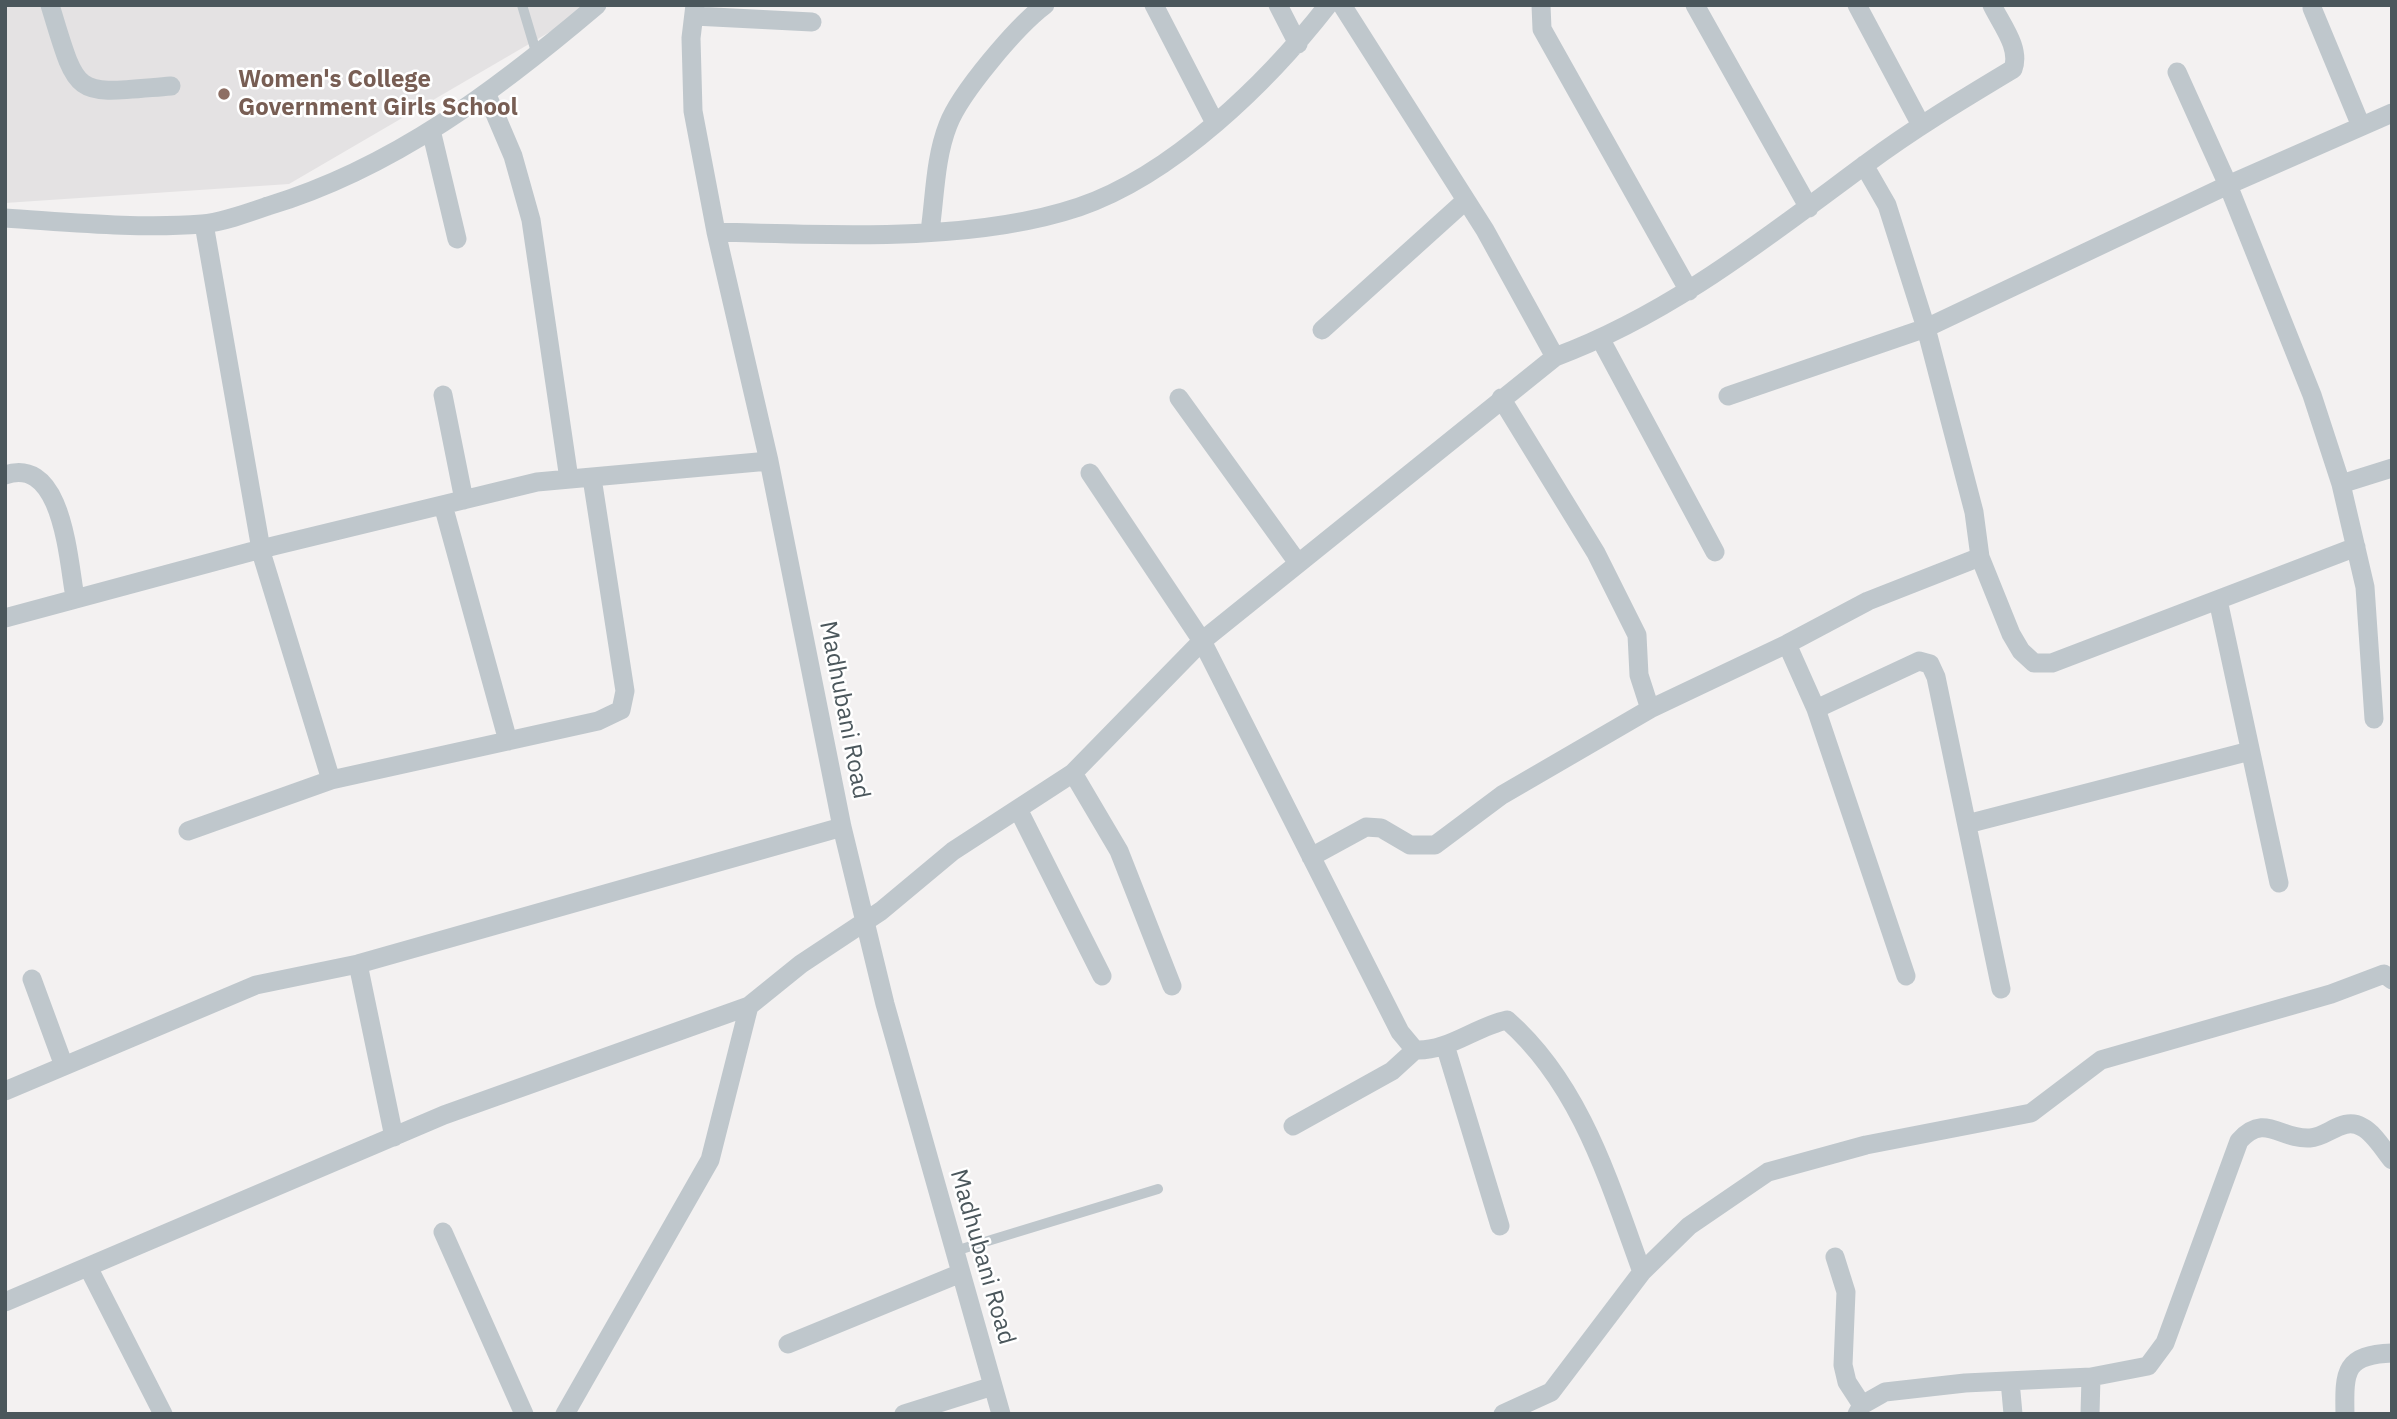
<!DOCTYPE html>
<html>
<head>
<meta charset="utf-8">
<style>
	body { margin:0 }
	#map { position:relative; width:2397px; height:1419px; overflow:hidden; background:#f3f1f1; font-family:"IBM Plex Sans",sans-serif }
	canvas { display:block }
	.frame { position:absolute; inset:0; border:7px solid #4b575c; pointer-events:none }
</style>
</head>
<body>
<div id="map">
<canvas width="2397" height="1419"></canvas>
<div class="frame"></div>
</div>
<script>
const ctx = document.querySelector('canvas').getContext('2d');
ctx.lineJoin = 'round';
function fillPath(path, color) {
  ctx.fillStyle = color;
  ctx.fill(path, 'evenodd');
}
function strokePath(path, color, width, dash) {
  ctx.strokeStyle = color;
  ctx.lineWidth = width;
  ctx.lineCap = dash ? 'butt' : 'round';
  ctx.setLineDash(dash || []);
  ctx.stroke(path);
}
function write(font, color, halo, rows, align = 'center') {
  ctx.font = font + ' "IBM Plex Sans",sans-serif';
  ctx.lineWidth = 5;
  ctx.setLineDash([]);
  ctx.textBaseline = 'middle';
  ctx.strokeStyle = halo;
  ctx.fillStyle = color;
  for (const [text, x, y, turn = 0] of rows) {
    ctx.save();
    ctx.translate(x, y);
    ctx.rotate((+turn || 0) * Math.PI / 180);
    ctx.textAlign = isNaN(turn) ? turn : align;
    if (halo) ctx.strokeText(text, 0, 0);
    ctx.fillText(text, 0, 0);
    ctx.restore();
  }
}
fillPath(new Path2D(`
	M5 5H596L289 184 5 203Z`), '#e4e2e3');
strokePath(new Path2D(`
	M522 5 537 55
	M955 1251 1158 1189`), '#bfc7cc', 10);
strokePath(new Path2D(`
	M50 5C79 101 73 94 171 86
	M695 5 691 38 693 111 716 232 769 461 842 827 885 1004 1001 1414
	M1154 5 1215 123
	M1278 5 1298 44
	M1342 5 1485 230 1555 357
	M1541 5 1542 29 1689 291
	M1695 5 1809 208
	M1857 5 1921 125
	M2312 8 2361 126
	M694 16 812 22
	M2177 72 2228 185 2312 395 2341 484 2365 587 2374 719
	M487 95 513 156 531 220 569 479
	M431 130 457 239
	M1864 165 1887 205 1926 328 1974 512 1980 557 2011 634 2021 651 2034 663H2052L2356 547
	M5 218C69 222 138 229 202 224 223 222 248 213 268 206 394 168 498 89 597 5
	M204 224 262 555 331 780
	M930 231C935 196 935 158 948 125 960 93 1017 26 1045 5
	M716 232C828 235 972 243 1079 207 1173 175 1268 82 1328 5
	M1322 330 1465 201
	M1601 340 1715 552
	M443 395 464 500
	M1728 396 1926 328 2228 185 2392 113
	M1179 398 1298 563
	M1501 398 1596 553 1637 635 1639 675 1650 709
	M1090 473 1202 641 1400 1032 1415 1050C1447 1052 1475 1027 1507 1020 1581 1085 1609 1182 1642 1272
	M5 475C63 455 68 560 75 597
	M2341 484 2392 468
	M443 505 508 741
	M2218 600 2279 883
	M5 618 261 549 537 482 769 461
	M1787 644 1816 709 1906 976
	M1816 709 1919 661 1930 664 1936 677 2001 989
	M1073 773 1119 851 1172 986
	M1019 811 1102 976
	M1967 824 2250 751
	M188 831 331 780 598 721 621 710 625 691 592 478
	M1311 857 1366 827 1381 828 1410 845H1435L1502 795 1650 709 1787 644 1868 601 1980 557
	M358 964 394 1137
	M32 979 64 1066
	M1445 1045 1500 1226
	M5 1091 256 985 358 964 842 827
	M1293 1126 1392 1071 1415 1050
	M443 1232 524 1414
	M1835 1257 1846 1292 1843 1365 1847 1382 1862 1405
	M88 1267 163 1414
	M5 1302 444 1115 749 1006 801 964 881 911 953 851 1073 773 1202 641 1555 357C1671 314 1767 237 1866 164 1913 129 1963 99 2013 69 2021 48 2001 24 1992 5
	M788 1344 961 1273
	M2010 1381 2013 1414
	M565 1414 710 1160 749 1006
	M904 1414 993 1386
	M1503 1414 1551 1392 1642 1272 1689 1226 1768 1172 1866 1145 2031 1113 2101 1060 2331 994 2384 974 2392 980
	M1857 1414 1862 1405 1885 1392 1965 1383 2091 1377 2148 1366 2165 1343 2239 1141C2265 1112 2280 1140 2310 1138 2328 1137 2343 1116 2362 1127 2374 1133 2383 1149 2392 1160
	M2090 1414 2091 1377
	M2345 1414C2344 1370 2345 1355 2392 1353`), '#bfc7cc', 19);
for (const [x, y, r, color] of [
	[224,94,7,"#8d6e63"]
]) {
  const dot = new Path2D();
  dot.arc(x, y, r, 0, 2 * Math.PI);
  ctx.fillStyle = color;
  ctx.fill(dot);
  strokePath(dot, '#fff', 2.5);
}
write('bold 24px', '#785e54', '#fff', [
	["Women's College",238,80],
	["Government Girls School",238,108]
], 'left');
write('24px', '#4b575c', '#fff', [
	["Madhubani Road",844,710,79],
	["Madhubani Road",982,1257,74]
]);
</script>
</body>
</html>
